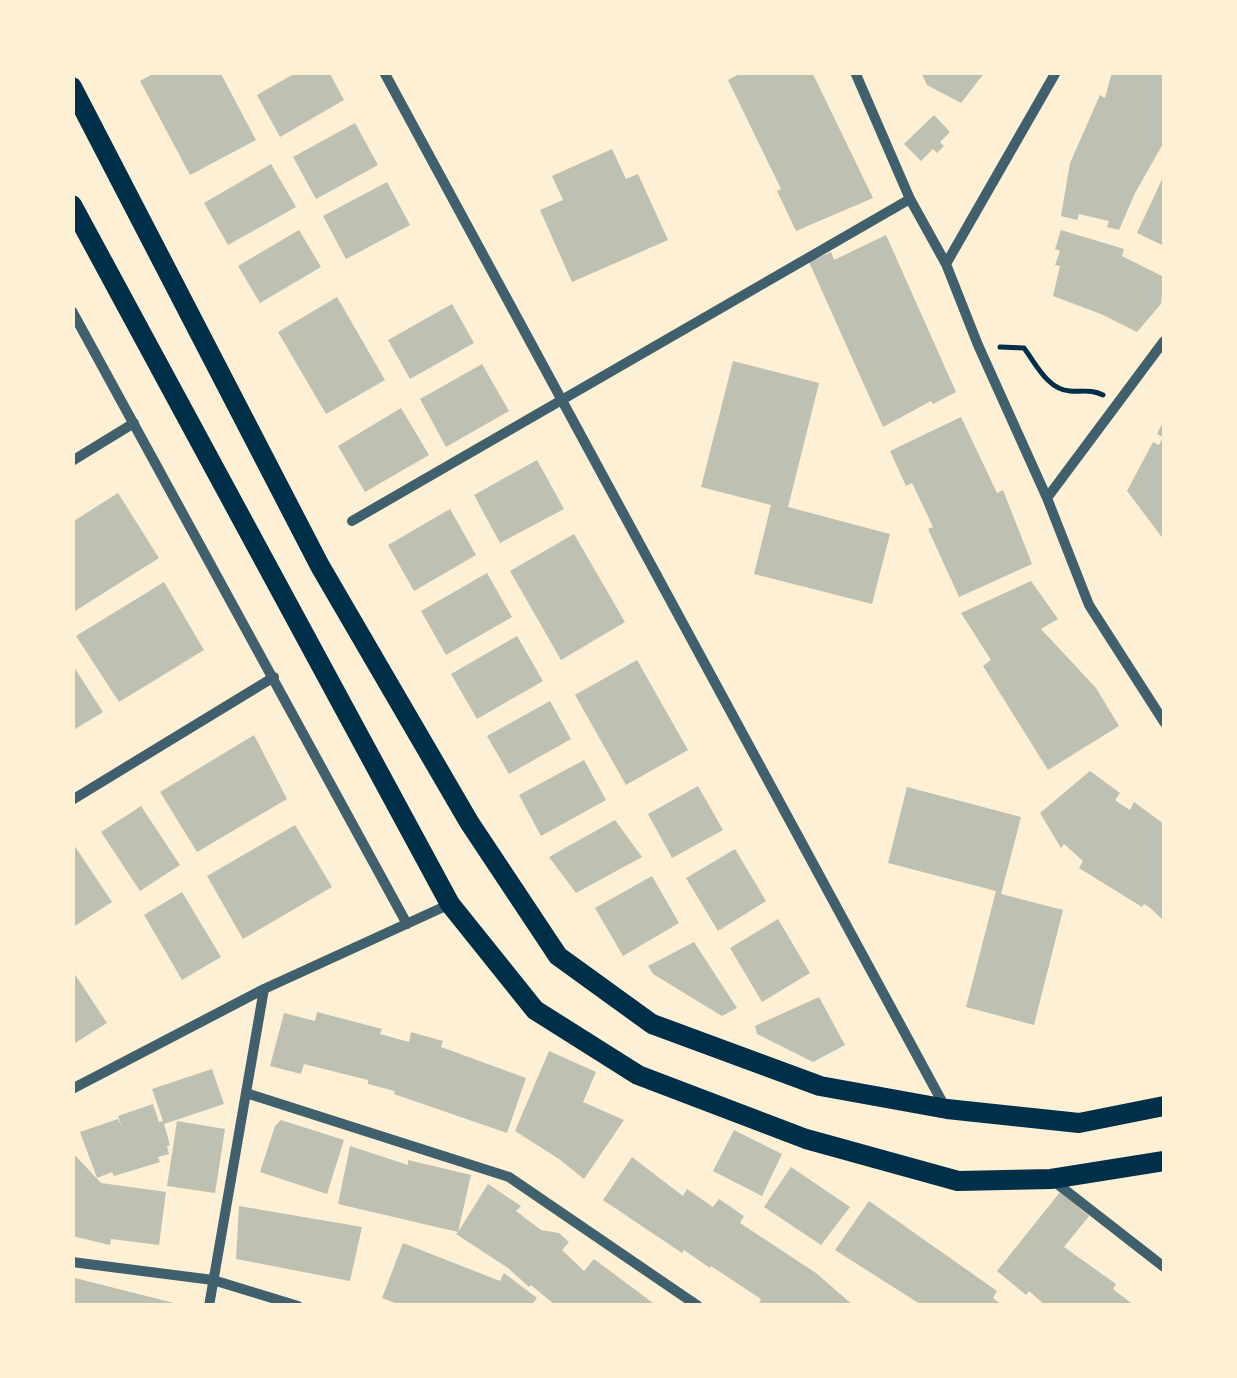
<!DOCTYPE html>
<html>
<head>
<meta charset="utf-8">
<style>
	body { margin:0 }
	#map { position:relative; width:1237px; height:1378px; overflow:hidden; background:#fdf0d5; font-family:Quicksand,sans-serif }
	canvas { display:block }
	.frame { position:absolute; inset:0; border:75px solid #fdf0d5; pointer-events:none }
</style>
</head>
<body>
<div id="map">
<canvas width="1237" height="1378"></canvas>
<div class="frame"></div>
</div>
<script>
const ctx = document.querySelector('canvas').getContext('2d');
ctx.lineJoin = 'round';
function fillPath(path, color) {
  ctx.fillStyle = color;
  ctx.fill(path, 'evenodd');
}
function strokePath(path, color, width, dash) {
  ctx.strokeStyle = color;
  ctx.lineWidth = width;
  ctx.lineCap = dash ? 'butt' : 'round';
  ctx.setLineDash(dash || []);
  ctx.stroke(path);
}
fillPath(new Path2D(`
	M156 72H220L256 140 190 175 140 81Z
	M297 72H329L344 100 280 137 257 95Z
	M743 72H812L873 198 796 231 777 191 781 189 728 80Z
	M921 72H985L961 103 927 85Z
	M1112 72H1164V142L1135 193 1119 230 1107 227 1109 221 1079 214 1077 220 1061 216 1070 163 1100 95 1105 98Z
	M934 115 950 132 940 142 944 146 937 153 933 149 921 161 904 144Z
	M355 123 378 165 316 199 293 157Z
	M612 149 626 179 638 174 668 240 572 282 540 210 563 200 552 176Z
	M271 164 296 207 228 245 204 203Z
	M1164 175V246L1137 233Z
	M387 182 410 225 346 259 323 216Z
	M299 230 321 267 260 303 238 266Z
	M1061 230 1124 249 1122 256 1164 277 1161 304 1137 332 1101 314 1053 296 1060 266 1055 265 1060 251 1055 249Z
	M886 235 956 392 933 404 931 401 883 427 809 262 831 252 834 260Z
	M337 297 385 380 326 414 278 332Z
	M452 304 474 343 410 379 388 340Z
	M733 361 819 383 788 507 890 534 872 604 754 574 771 505 701 487Z
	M482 364 509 411 446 447 420 399Z
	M401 408 429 455 365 492 338 446Z
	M961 417 997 493 1003 490 1032 564 959 597 928 529 933 527 912 483 906 486 890 451Z
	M1164 420V540L1127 491 1153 442 1159 445 1163 437 1157 434Z
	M537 460 564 509 500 543 474 495Z
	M118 493 159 558 72 613V522Z
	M450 509 476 555 414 591 388 545Z
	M574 534 625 622 561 660 510 571Z
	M487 573 512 617 446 655 421 611Z
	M1031 581 1058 619 1041 629 1096 688 1119 726 1048 770 983 666 991 660 961 613Z
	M164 582 204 650 119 702 76 636Z
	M517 636 543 681 477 719 451 674Z
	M637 660 688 750 626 785 575 695Z
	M72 664 103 712 72 731Z
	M550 701 571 739 509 774 487 736Z
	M254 735 287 799 197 852 160 792Z
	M584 760 606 800 541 836 519 795Z
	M1090 771 1120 793 1115 800 1122 805 1130 810 1134 802 1164 824V921L1149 907 1144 904 1142 907 1079 868 1083 861 1064 844 1061 848 1040 813Z
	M698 786 723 830 672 858 648 814Z
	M907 787 1021 817 1001 894 1063 910 1034 1025 966 1007 996 891 888 863Z
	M141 806 180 865 140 891 101 832Z
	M615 820 642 857 576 893 549 857Z
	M295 825 332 887 243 939 207 876Z
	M72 842 112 902 75 926 72 923Z
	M735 849 766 901 718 931 686 878Z
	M652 876 679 923 623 956 595 908Z
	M182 892 221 957 182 980 144 915Z
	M778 919 810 973 762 1002 730 948Z
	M694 942 737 1008 722 1016 653 974 648 966Z
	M72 970 107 1023 72 1045Z
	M819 997 845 1045 813 1062 757 1034 755 1026Z
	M317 1012 382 1029 380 1034 409 1042 411 1032 443 1041 441 1047 526 1078 507 1133 394 1094 395 1091 368 1084V1080L304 1064 301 1074 270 1066 284 1013 315 1021Z
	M549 1051 596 1072 583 1102 624 1120 584 1179 559 1159 515 1131Z
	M212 1069 224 1104 164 1124 170 1145 167 1146 169 1154 158 1157 160 1162 114 1176 112 1172 97 1178 80 1132 118 1119 122 1128 118 1116 153 1104 159 1122 163 1121 152 1089Z
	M281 1120 344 1140 327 1194 260 1172 275 1126Z
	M177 1121 225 1129 215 1193 167 1186Z
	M734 1130 782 1154 762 1196 713 1171Z
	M350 1146 408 1165V1160L471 1175 458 1232 488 1184 521 1206 516 1211 541 1230 559 1233 569 1242 562 1250 584 1271 594 1259 657 1306 555 1305 531 1285 529 1287 508 1268 456 1234 458 1232 338 1204Z
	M72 1152 101 1183 166 1192 159 1245 111 1239 110 1245 72 1236Z
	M632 1157 683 1196 687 1189 713 1207 719 1199 744 1216 740 1223 816 1273 854 1306H763L759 1303 761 1299 711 1266 710 1268 684 1250 682 1253 603 1200Z
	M791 1167 850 1207 821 1245 764 1207Z
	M1060 1192 1089 1216 1064 1247 1116 1284 1113 1289 1135 1306H1046L1029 1291 1026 1295 997 1271Z
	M869 1201 997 1291 993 1298 1003 1306H923L835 1250Z
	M239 1206 362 1227 350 1281 236 1259Z
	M403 1243 500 1281 504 1273 537 1298 531 1306H403L382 1298Z
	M75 1278 178 1304 177 1306H72Z`), '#bec0b2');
strokePath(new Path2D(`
	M1000 347 1024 348C1036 364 1048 390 1070 391 1083 392 1091 389 1103 395`), '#003049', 5);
strokePath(new Path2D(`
	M384 72 946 1109
	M855 72 910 199 946 264 978 345 1047 498 1089 605 1164 722
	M946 264 1056 72
	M72 311 407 924
	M72 461 134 423
	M1047 498 1164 341
	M352 521 910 199
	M72 800 274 677
	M72 1089 264 989 450 904
	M246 1093 509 1177 698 1306
	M1051 1179 1164 1267
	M72 1262 213 1280 298 1306
	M209 1306 264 989`), '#3f606c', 10);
strokePath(new Path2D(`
	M72 87 320 566 469 822 558 956 652 1024 820 1086 947 1109 1079 1123 1164 1106
	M72 205 450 904 535 1010 638 1075 806 1139 958 1181 1051 1179 1164 1161`), '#003049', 20);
</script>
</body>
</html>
